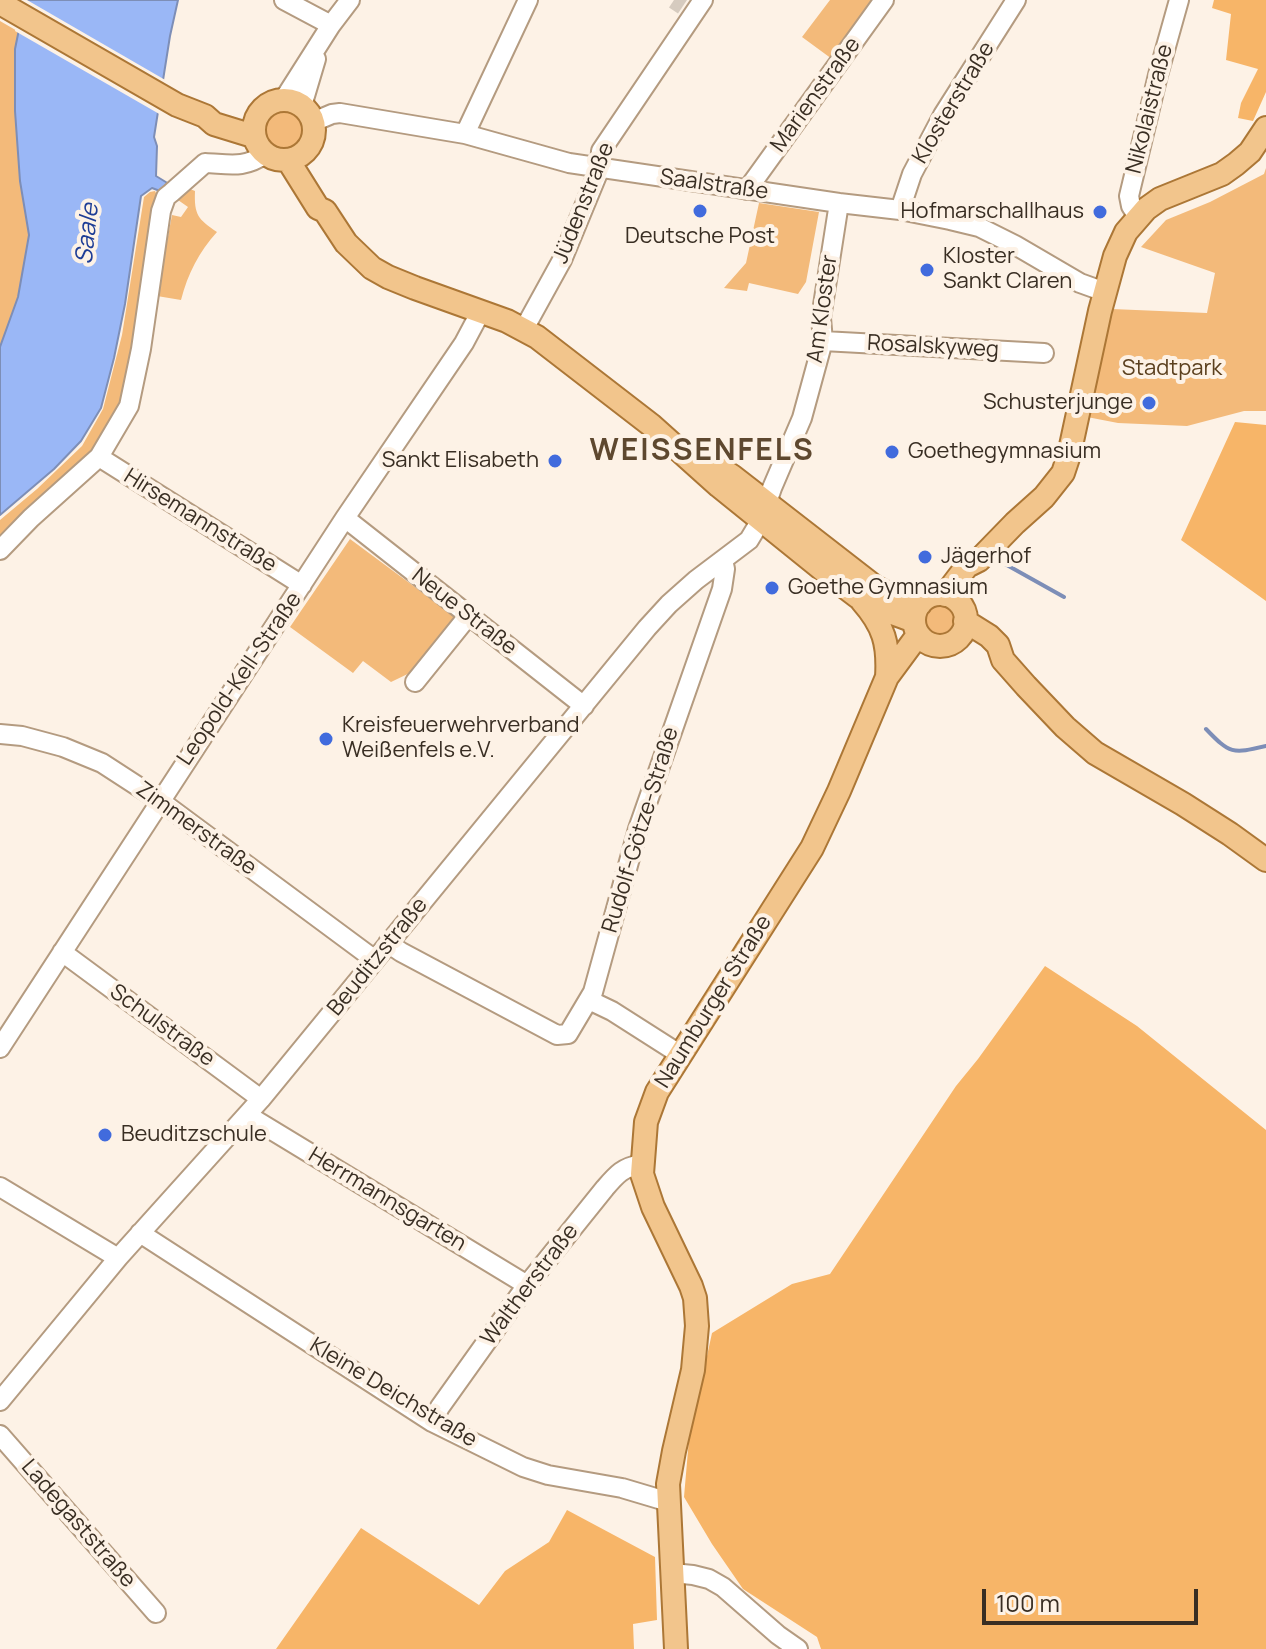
<!DOCTYPE html>
<html>
<head>
<meta charset="utf-8">
<style>
	body { margin:0 }
	#map { position:relative; width:1266px; height:1649px; overflow:hidden; background:#fdf2e6; font-family:Manrope,sans-serif }
	canvas { display:block }
	.scale { position:absolute; left:982px; top:1589px; width:216px; height:36px; box-sizing:border-box; border:4px solid #392e23; border-top:0; padding-left:10px; font-size:24px; line-height:28px; white-space:nowrap; color:#392e23; -webkit-text-stroke:6px #fdf2e6; paint-order:stroke }
</style>
</head>
<body>
<div id="map">
<canvas width="1266" height="1649"></canvas>
<div class="scale">100 m</div>
</div>
<script>
const ctx = document.querySelector('canvas').getContext('2d');
ctx.lineJoin = 'round';
function fillPath(path, color) {
  ctx.fillStyle = color;
  ctx.fill(path, 'evenodd');
}
function strokePath(path, color, width, dash) {
  ctx.strokeStyle = color;
  ctx.lineWidth = width;
  ctx.lineCap = dash ? 'butt' : 'round';
  ctx.setLineDash(dash || []);
  ctx.stroke(path);
}
function write(font, color, halo, rows, align = 'center') {
  ctx.font = font + ' Manrope,sans-serif';
  ctx.lineWidth = 8;
  ctx.setLineDash([]);
  ctx.textBaseline = 'middle';
  ctx.strokeStyle = halo;
  ctx.fillStyle = color;
  for (const [text, x, y, turn = 0] of rows) {
    ctx.save();
    ctx.translate(x, y);
    ctx.rotate((+turn || 0) * Math.PI / 180);
    ctx.textAlign = isNaN(turn) ? turn : align;
    if (halo) ctx.strokeText(text, 0, 0);
    ctx.fillText(text, 0, 0);
    ctx.restore();
  }
}
fillPath(new Path2D(`
	M830 0H875L832 59 802 37Z
	M0 21 19 32 15 49V111L20 181 29 235 18 297 0 347Z
	M263 130a20 20 0 1 1 40 0a20 20 0 1 1-40 0Z
	M1266 168V411H1244L1187 426 1118 423 1087 417 1112 309 1207 313 1215 273 1141 247 1166 220 1210 202 1264 174Z
	M190 189 195 191C194 215 198 219 217 232 199 252 188 273 181 300L157 296 172 215 181 217 188 207 178 200Z
	M155 191 161 204 133 376 95 458 0 538V520L37 489 82 446 103 409 122 335 144 197 150 192Z
	M759 203 819 212 806 282 798 294 749 283 747 291 724 288 746 263Z
	M350 539 458 619 416 670 391 682 363 661 353 673 290 627Z
	M924 619a15 15 0 1 1 30 0a15 15 0 1 1-30 0Z`), '#f3ba7a');
fillPath(new Path2D(`
	M1214 0H1266V92L1253 121 1238 118 1241 103 1258 69 1226 60 1231 14 1212 8Z
	M1235 422 1266 425V601L1181 540Z
	M1045 966 1137 1026 1266 1130V1649H821L817 1637 743 1589 712 1544 684 1497 689 1439 712 1333 792 1284 830 1274 956 1086 978 1059Z
	M567 1510 655 1557 657 1620 633 1624 634 1649H276L361 1528 479 1605 505 1571 549 1542Z`), '#f7b568');
const water = new Path2D(`
	M25 0H178L170 36 154 137 157 146 156 176 169 184 160 191 152 188 141 196 125 304 114 358 101 408 81 441 54 469 0 515V347L18 297 29 235 20 181 15 111V49Z`);
fillPath(water, '#9ab7f6');
strokePath(water, '#7d8eb7', 2);
fillPath(new Path2D(`
	M21 0H27L167 81 161 115 15 31Z`), '#fdf2e6');
strokePath(new Path2D(`
	M1005 564 1064 597
	M1206 729C1230 754 1232 754 1266 746`), '#7d8eb7', 4);
strokePath(new Path2D(`
	M674 0 683 6`), '#d6cbbf', 18, [18, 9]);
const minor = new Path2D(`
	M284 0 331 25
	M284 99 331 25 350 0
	M302 106 316 59
	M313 122 332 114 340 113 465 134 569 163 839 203 900 210 950 220 979 227 1015 245 1080 283 1105 292
	M465 134 528 0
	M747 190 884 0
	M900 210 912 174 943 115 1016 0
	M1138 217 1131 206 1129 196 1158 75 1179 0
	M524 329 562 260 600 168 601 151 703 0
	M823 341 1044 353
	M99 457 302 585
	M345 518 584 706
	M0 550 31 518 99 457 129 406 141 349 161 211 166 197 171 193 205 163C229 164 244 169 265 154
	M415 682 469 615
	M0 734 22 736 63 747 102 763 159 800 375 960
	M388 943 401 952 557 1035 568 1034 593 992 638 829 722 589 725 569 723 560
	M62 952 261 1099
	M589 1000 612 1011 681 1055
	M0 1048 345 518 464 343 481 311
	M247 1115 527 1285
	M0 1187 118 1258
	M140 1233 432 1422 523 1467 548 1475 622 1488 669 1502
	M0 1401 118 1258 261 1099 647 628 669 604 696 580 749 540 761 520 772 488 802 418 823 341 821 318 839 203
	M432 1422 440 1407 527 1285 605 1188C617 1174 623 1167 642 1164
	M0 1435 156 1613
	M672 1573 693 1575 709 1579 723 1587 778 1635 798 1649`);
const major = new Path2D(`
	M0 3 177 105 205 116 214 124 253 136
	M254 130a30 30 0 1 1 60 0a30 30 0 1 1-60 0Z
	M288 160 318 208 325 211 346 243 372 268 388 277 415 288 507 321 537 337 651 425 719 486 833 578 858 597 887 611 914 621
	M703 457 732 476 875 587 902 601 920 604
	M914 620a26 26 0 1 1 52 0a26 26 0 1 1-52 0Z
	M945 595 967 566 979 560 1015 523 1044 497 1063 473 1069 455 1100 311 1115 256 1126 232 1146 209 1160 199 1222 174 1236 164 1250 152 1266 128
	M862 601C884 626 889 644 887 677
	M965 621 989 636 998 645 1003 660 1026 686 1065 727 1095 753 1183 804 1230 834 1266 860
	M676 1649 668 1484 674 1451 693 1370 697 1326 695 1298 691 1286 653 1207 642 1174 646 1122 657 1092 812 848 839 791 887 677 918 635`);
strokePath(minor, '#b49b80', 22);
strokePath(major, '#ac7736', 26);
strokePath(minor, '#fff', 18);
strokePath(major, '#f2c58c', 22);
for (const [x, y, r, color] of [
	[700,211,8,"#416bdd"],
	[1100,212,8,"#416bdd"],
	[927,270,8,"#416bdd"],
	[1149,403,8,"#416bdd"],
	[892,452,8,"#416bdd"],
	[555,461,8,"#416bdd"],
	[925,557,8,"#416bdd"],
	[772,588,8,"#416bdd"],
	[326,739,8,"#416bdd"],
	[105,1135,8,"#416bdd"]
]) {
  const dot = new Path2D();
  dot.arc(x, y, r, 0, 2 * Math.PI);
  ctx.fillStyle = color;
  ctx.fill(dot);
  strokePath(dot, '#fdf2e6', 3);
}
write('22px', '#392e23', '#fdf2e6', [
	["Marienstraße",816,95,-54],
	["Klosterstraße",954,103,-59],
	["Nikolaistraße",1150,109,-76],
	["Saalstraße",714,185,8],
	["Jüdenstraße",584,203,-68],
	["Am Kloster",823,309,-82],
	["Rosalskyweg",933,347,3],
	["Hirsemannstraße",200,521,32],
	["Neue Straße",464,612,38],
	["Leopold-Kell-Straße",240,679,-56],
	["Zimmerstraße",196,829,36],
	["Rudolf-Götze-Straße",641,830,-73],
	["Beuditzstraße",378,957,-51],
	["Naumburger Straße",714,1002,-58],
	["Schulstraße",162,1026,36],
	["Herrmannsgarten",387,1200,31],
	["Waltherstraße",530,1285,-53],
	["Kleine Deichstraße",393,1393,31],
	["Ladegaststraße",78,1524,49]
]);
write('22px', '#392e23', '#fdf2e6', [
	["Hofmarschallhaus",1084,212,"right"],
	["Deutsche Post",700,237,"center"],
	["Kloster",943,257],
	["Sankt Claren",943,282],
	["Schusterjunge",1133,403,"right"],
	["Goethegymnasium",908,452],
	["Sankt Elisabeth",539,461,"right"],
	["Jägerhof",941,557],
	["Goethe Gymnasium",788,588],
	["Kreisfeuerwehrverband",342,726],
	["Weißenfels e.V.",342,751],
	["Beuditzschule",121,1135]
], 'left');
write('22px', '#5b401f', '#fdf2e6', [
	["Stadtpark",1172,369]
]);
write('italic 24px', '#1e3d96', '#fdf2e6', [
	["Saale",88,234,-84]
]);
ctx.letterSpacing = '2px';
write('bold 30px', '#5e482f', '#fdf2e6', [
	["WEISSENFELS",702,452]
]);
ctx.letterSpacing = '0px';
</script>
</body>
</html>
